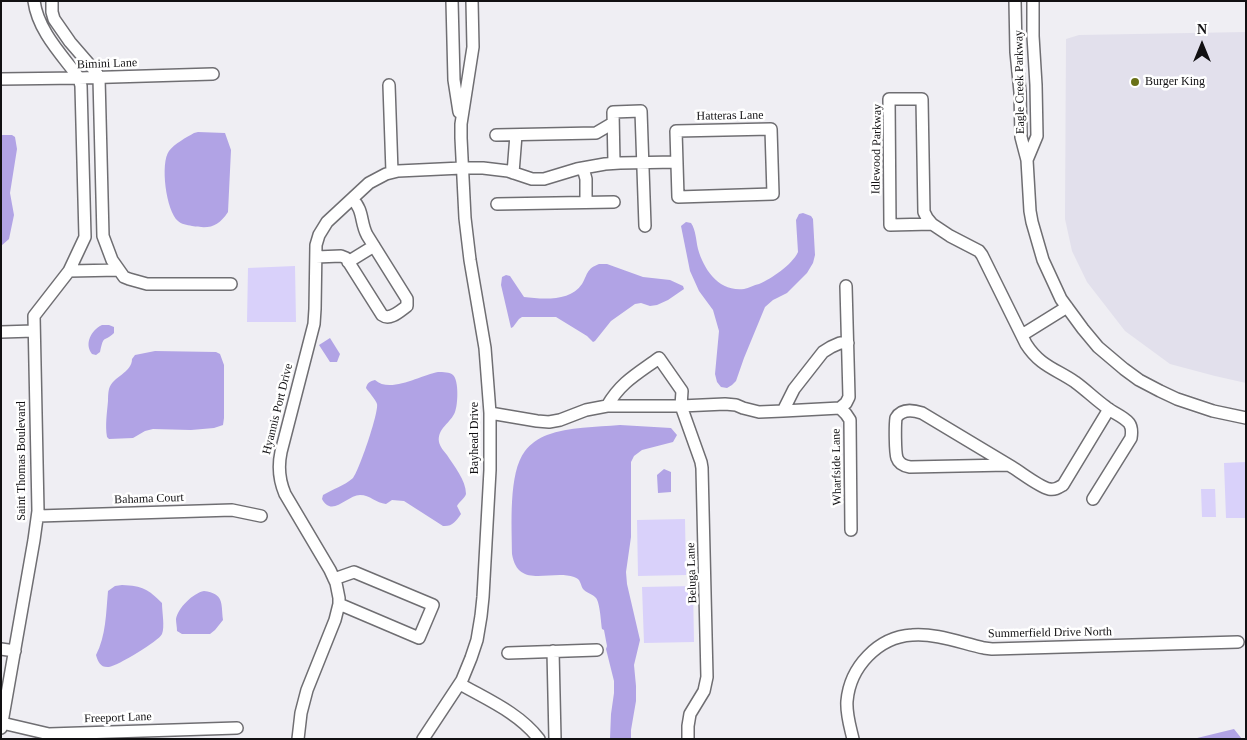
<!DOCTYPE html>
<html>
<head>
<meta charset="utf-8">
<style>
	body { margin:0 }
	#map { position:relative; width:1247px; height:740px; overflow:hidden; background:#efeef3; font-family:"Times New Roman",serif }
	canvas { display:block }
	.frame { position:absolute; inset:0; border:2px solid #111012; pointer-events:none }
	.north { position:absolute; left:1177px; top:20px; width:50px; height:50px; -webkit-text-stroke:4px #fff; paint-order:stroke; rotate:0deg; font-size:14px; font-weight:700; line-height:20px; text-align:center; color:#111012 }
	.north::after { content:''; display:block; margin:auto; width:18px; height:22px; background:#111012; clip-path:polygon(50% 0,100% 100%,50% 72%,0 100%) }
</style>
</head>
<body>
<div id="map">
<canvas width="1247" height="740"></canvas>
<div class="frame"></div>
<div class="north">N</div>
</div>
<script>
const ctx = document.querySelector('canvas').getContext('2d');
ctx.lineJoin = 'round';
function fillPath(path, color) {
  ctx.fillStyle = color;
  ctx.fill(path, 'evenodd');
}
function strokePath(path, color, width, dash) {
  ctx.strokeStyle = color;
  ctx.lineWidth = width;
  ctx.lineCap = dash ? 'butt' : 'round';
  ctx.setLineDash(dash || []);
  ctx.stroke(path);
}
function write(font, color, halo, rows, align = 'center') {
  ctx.font = font + ' "Times New Roman",serif';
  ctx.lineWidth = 5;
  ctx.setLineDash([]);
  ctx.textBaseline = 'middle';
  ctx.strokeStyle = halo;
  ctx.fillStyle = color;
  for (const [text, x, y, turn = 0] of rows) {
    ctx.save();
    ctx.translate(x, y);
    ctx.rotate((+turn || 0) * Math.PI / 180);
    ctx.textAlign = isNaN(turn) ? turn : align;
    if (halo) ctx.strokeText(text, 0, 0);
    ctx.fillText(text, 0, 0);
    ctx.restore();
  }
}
fillPath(new Path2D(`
	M1246 32V383L1215 376 1170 364 1125 331 1087 282 1072 251 1065 219 1066 39 1079 35Z`), '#e2e0ec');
fillPath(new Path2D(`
	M295 266 296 322H247L248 268Z
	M1246 462V518H1226L1224 463Z
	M1201 489H1215L1216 517H1202Z
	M685 519 686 575 638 576 637 520Z
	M693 586 694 642 644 643 642 587Z`), '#d9d1fa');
fillPath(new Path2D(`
	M198 132 225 133 231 150 228 212C218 227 210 229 192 226 187 225 181 224 178 221 166 211 160 163 169 151 174 144 187 137 194 133Z
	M1 135H12L15 137 17 149 10 193 14 215 9 239 1 246Z
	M803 213 811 216 813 219 815 255 813 263 807 273 787 293 773 300 765 307 744 358 736 381 732 385 727 388 721 387 717 382 715 374 719 331 713 310 699 291 690 271 681 226 686 222 691 223C696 230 696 241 698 249 704 270 719 292 744 289 749 288 754 285 759 284 771 279 792 265 798 252L796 220 799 214Z
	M599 264H607L643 277 670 280 683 286 684 289 668 300 657 305 650 306 641 303 635 304 611 321 595 341 593 342 587 336 556 317H522L519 319 513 327 511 328 501 285 502 277 506 275 510 276 524 297C542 299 570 302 582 284 588 274 586 269 599 264Z
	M102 325H109L114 327V333C103 343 104 334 100 352L96 355 92 354C84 344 91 330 102 325Z
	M330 338 340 354 337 362H330L319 345Z
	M155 351 216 352 220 354 224 365V418L223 425 214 428 191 430 153 429 145 431 133 438 109 439 107 437C105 425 107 413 108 401 108 398 108 393 109 389 113 376 132 373 132 359L135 355Z
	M438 372C443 372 450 372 453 375 459 380 458 405 455 412 451 423 437 428 439 442 440 447 444 451 447 455 454 466 466 480 466 494 465 498 459 502 457 506L461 514C456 521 452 527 443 526L404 501 392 500 386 504C376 503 370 495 360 495 347 495 332 518 322 499L323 495C333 489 344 486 353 478 359 471 379 412 377 404 376 400 368 391 366 388 367 383 370 381 375 380 390 394 421 375 438 372Z
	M620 425 671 428 677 435 673 442 642 450 634 456 631 462V537L626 572 627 584 640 640 634 665 636 686V701L631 730V739H610L611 714 614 693V681L606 649 607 646 604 630 602 629C601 622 600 603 596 598 593 594 586 593 583 589 580 584 581 579 574 577 551 569 518 590 512 554 512 527 508 473 525 451 530 444 539 438 547 435 569 427 596 427 620 425Z
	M664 469 671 472V492L658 493 657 475Z
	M122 585C143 586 148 589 162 603 162 612 165 627 162 634 159 641 117 666 109 667 101 668 98 662 96 655 106 636 106 613 108 591L115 586Z
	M204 591C224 594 221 602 223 620L215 630 210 634H182L177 631C177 627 176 623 176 619 178 608 193 593 204 591Z
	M1234 729 1242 739H1193Z`), '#b1a3e5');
const minor = new Path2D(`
	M52 1V12L54 19 70 42 96 72 99 78 103 236 112 260 124 277 129 279 147 284H231
	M452 1 454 80 459 112
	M1015 1 1016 52 1020 92 1021 137 1027 160 1030 211 1032 222 1043 260 1061 299 1083 329 1098 347 1124 369 1139 380 1160 391 1177 399 1213 411 1246 418
	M1 79 79 78 213 74
	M389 85 392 172
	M889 99H922L924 212 927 218 932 224 890 225Z
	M771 129 773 194 678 197 676 131Z
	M496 135 596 133 613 123
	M1027 160 1037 136 1036 85 1033 36V1
	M614 163 613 112 641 111 645 226
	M583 168 586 179V202
	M513 173 516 135
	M497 204 614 202
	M932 224 950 236 979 251 982 255 1026 344C1040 366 1056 369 1075 382 1086 390 1095 399 1106 407 1113 413 1123 416 1129 423 1132 427 1132 432 1131 438L1093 499
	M316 257 341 256 346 258 382 315C390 321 400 311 407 306V299L367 235C360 222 364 210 352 199
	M348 262 374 246
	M69 271 119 270
	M1 332 34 331
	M1022 335 1067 307
	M607 406H681L725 404 736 405 743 408 759 412 783 411 794 389 823 352 831 347 840 343H848
	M840 408 846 414 850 420 851 530
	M783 411 840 408 846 403 849 397 846 286
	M490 413 537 421 549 422 560 420 586 410 607 406C621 382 637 374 659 358L682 391 681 406 701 462 702 468 707 677 704 691 690 714 688 726V739
	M1008 465 910 467C904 466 899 464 897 458 895 452 895 425 896 418 902 408 913 410 922 413 952 431 982 449 1012 467 1022 473 1038 486 1049 489 1055 490 1058 488 1063 485L1109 409
	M38 516 232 510 261 516
	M334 579 354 572 433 605 419 638 339 604
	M1 649 15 651
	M553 651 555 739
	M508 653 597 650
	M460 684C488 700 519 713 539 739
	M2 723 49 734 237 728
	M1 728 34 540 38 511 34 316 69 271 85 237 81 86 79 78C62 55 38 31 34 1
	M298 739 301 713 307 690 335 620 339 604V598L336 583 330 570 285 494C279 480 278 466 281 452L314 324 315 309 316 245 319 235 327 222 369 183 386 174 398 171 462 168H483L508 171 532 179H544L577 169 605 164 620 163 677 162
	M423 739 462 680 471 658 477 640 481 616 483 597 490 470V413L485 348 470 260 465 218 461 138V124L473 47 472 1
	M853 739C850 726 846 714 847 701 850 667 878 637 912 635 936 633 961 643 984 648L992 649 1238 642`);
strokePath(minor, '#6f6e72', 14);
strokePath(minor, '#fff', 11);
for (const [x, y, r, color] of [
	[1135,82,5,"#697017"]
]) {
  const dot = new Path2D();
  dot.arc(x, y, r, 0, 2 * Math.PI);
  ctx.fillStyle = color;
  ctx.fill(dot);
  strokePath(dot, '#fff', 2);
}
write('12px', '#111012', '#fff', [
	["Bimini Lane",107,64,-2],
	["Eagle Creek Parkway",1020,82,-91],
	["Hatteras Lane",730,116,-1],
	["Idlewood Parkway",877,149,-89],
	["Hyannis Port Drive",278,409,-76],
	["Bayhead Drive",475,438,-90],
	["Saint Thomas Boulevard",22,461,-90],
	["Wharfside Lane",837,467,-91],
	["Bahama Court",149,499,-2],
	["Beluga Lane",692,573,-92],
	["Summerfield Drive North",1050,633,-1],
	["Freeport Lane",118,718,-2]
]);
write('12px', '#111012', '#fff', [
	["Burger King",1145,82]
], 'left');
</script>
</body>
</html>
